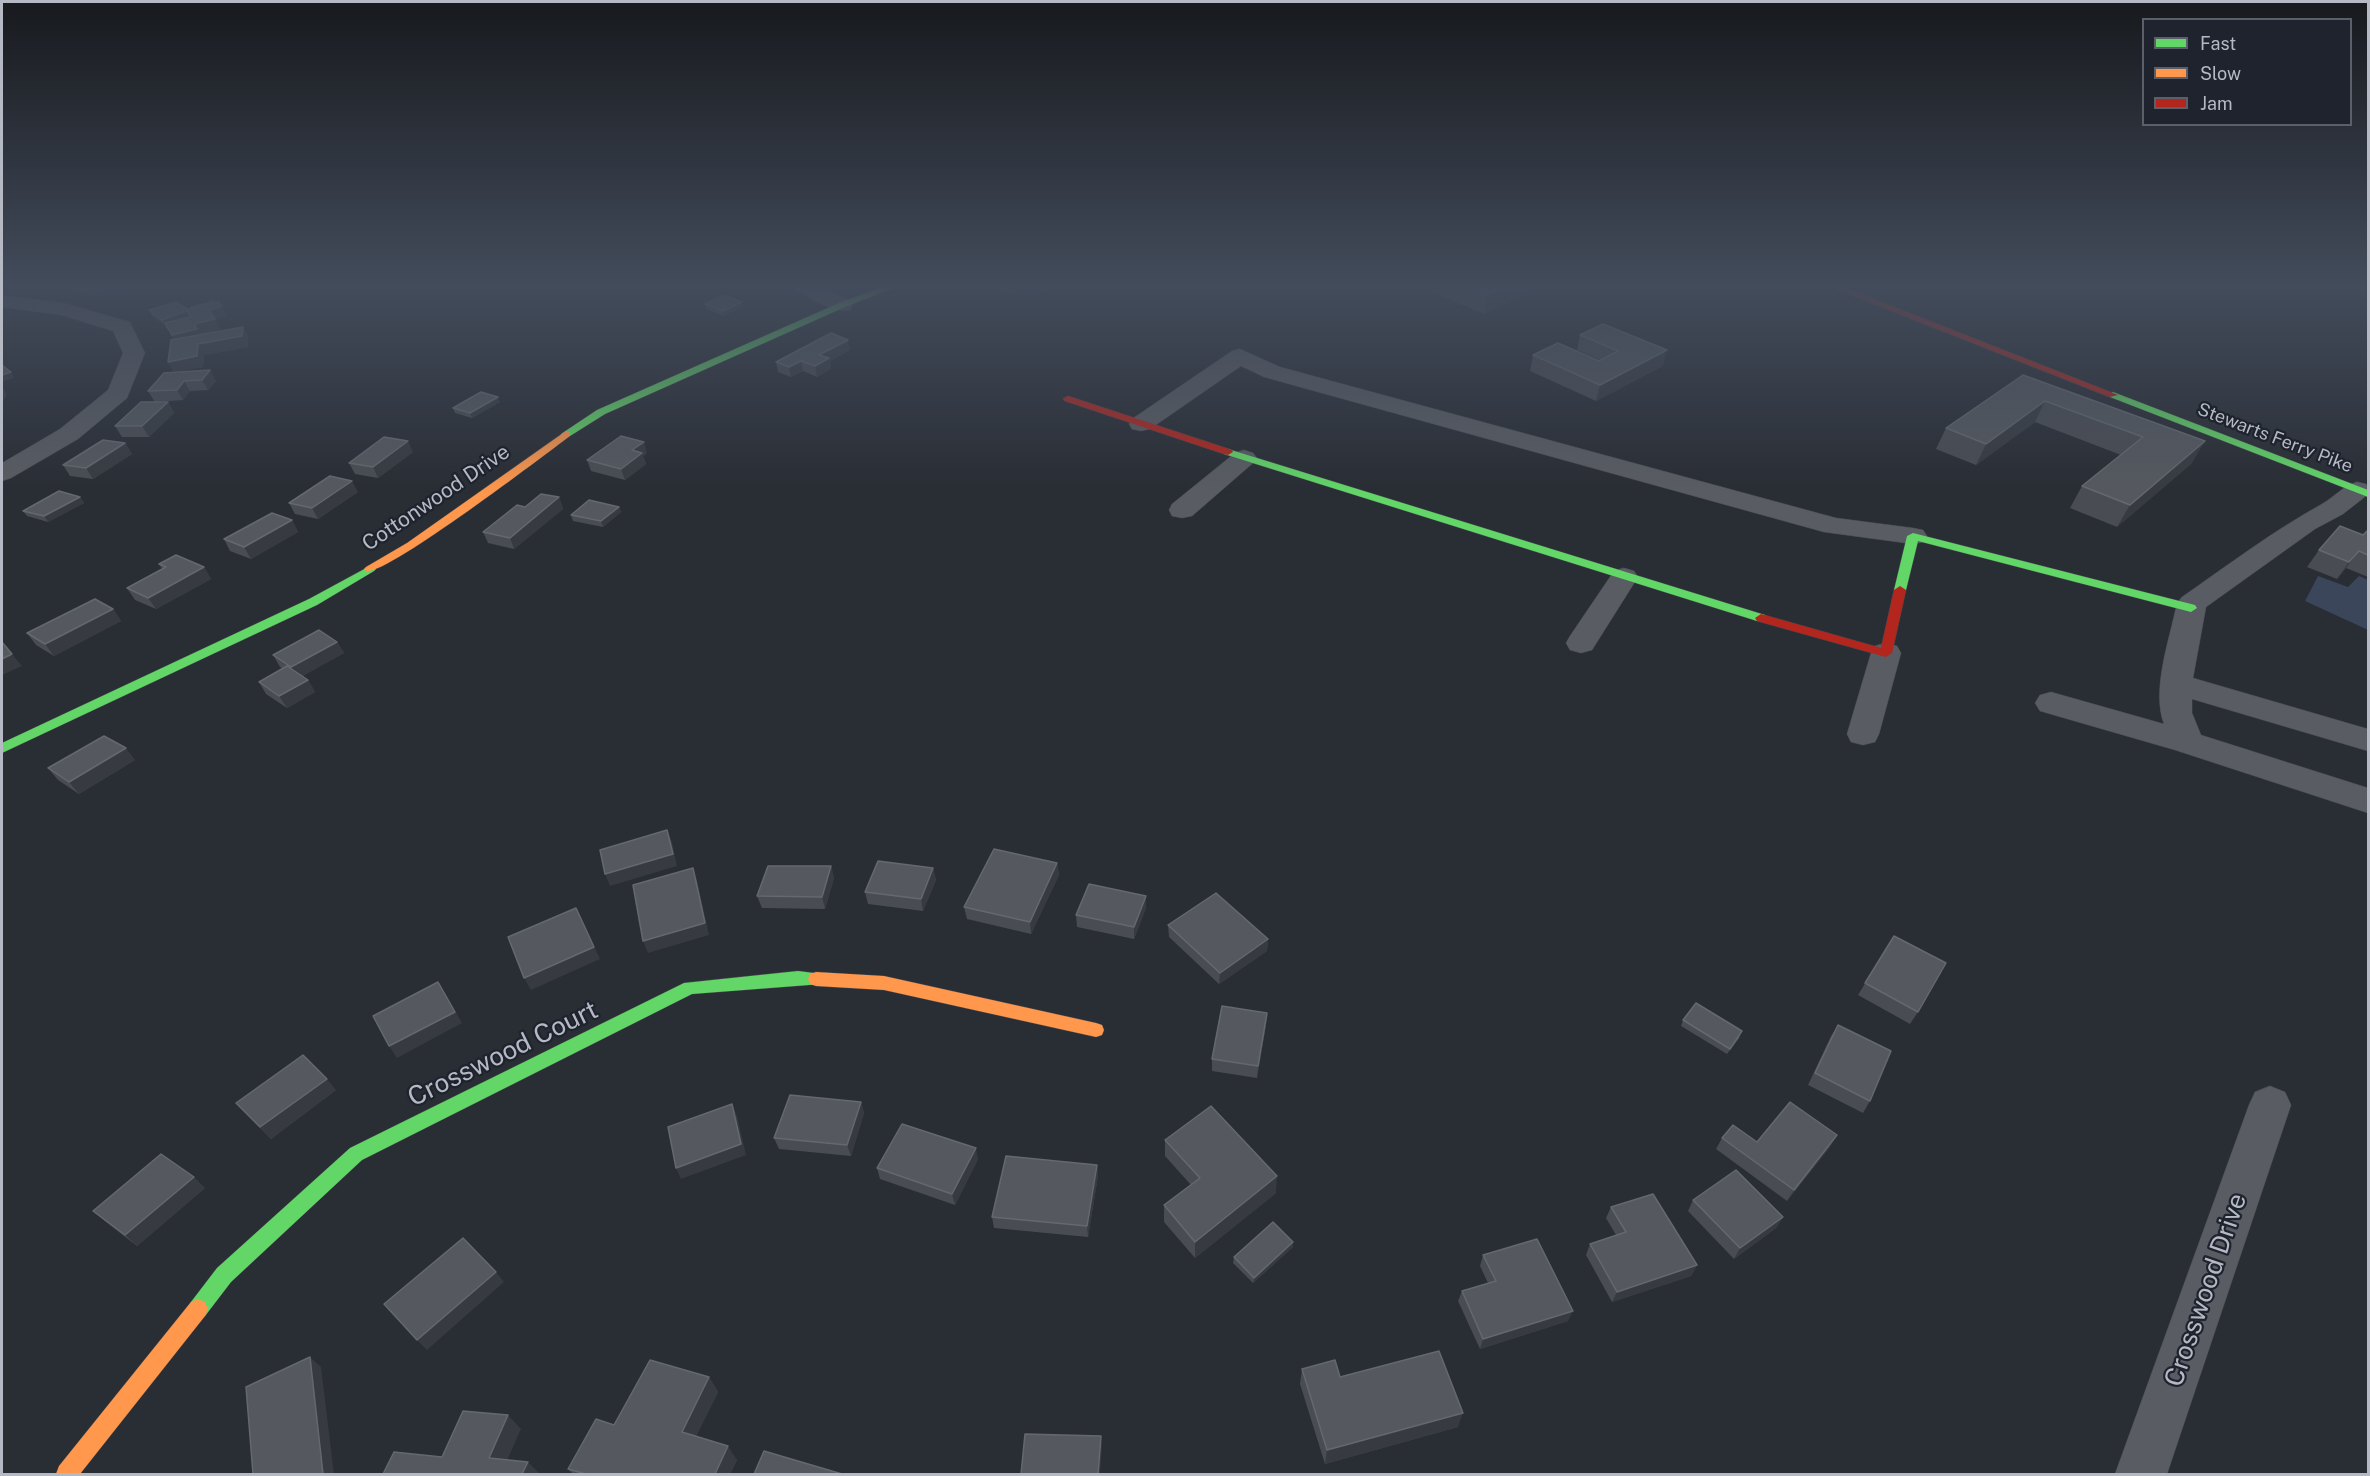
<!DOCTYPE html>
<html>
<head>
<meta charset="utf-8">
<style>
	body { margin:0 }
	#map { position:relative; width:2370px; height:1476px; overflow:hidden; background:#292d34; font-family:"Public Sans",sans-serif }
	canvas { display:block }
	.frame { position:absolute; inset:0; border:3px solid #b4b9c4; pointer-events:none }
	.legend { position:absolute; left:2142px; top:18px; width:210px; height:108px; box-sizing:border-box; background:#1e232e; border:2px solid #5a5f6a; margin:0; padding:8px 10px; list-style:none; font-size:18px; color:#b4b9c4 }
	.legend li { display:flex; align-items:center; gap:12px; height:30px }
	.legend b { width:30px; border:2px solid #5a5f6a }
</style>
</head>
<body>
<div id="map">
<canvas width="2370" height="1476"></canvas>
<div class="frame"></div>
<ul class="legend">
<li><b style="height:8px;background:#63d668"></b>Fast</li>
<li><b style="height:8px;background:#ff974d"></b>Slow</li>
<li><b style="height:8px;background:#b3261e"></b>Jam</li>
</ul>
</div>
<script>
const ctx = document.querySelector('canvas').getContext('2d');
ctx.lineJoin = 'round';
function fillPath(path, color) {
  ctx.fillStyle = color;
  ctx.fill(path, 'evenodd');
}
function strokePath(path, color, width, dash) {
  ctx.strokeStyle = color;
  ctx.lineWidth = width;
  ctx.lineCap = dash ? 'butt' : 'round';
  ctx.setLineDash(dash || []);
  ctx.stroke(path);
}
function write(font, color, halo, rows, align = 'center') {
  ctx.font = font + ' "Public Sans",sans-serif';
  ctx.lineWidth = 4.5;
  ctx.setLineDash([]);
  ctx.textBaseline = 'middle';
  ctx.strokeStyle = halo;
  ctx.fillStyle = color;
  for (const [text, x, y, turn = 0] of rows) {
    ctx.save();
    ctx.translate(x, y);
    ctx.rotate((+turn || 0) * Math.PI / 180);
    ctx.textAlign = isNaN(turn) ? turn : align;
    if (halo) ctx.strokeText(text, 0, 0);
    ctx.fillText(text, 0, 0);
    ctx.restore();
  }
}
fillPath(new Path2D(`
	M2318 576 2348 587 2359 576 2368 580V630L2305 601Z`), '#3b465b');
const street = new Path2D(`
	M792 286H820L850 300 853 305 850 310C832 314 811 298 795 290Z
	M2 295 64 303 130 322 145 353 127 398 78 439 11 478 2 481V463L60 429 108 390 123 353 113 331 61 315 2 307Z
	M1240 349 1280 367 1836 518 1913 528 1923 530 1927 536 1923 542 1913 544 1824 532 1264 377 1241 366 1150 429 1141 431 1132 429 1129 424 1132 419 1232 351Z
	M1244 450 1253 453 1257 458 1253 463 1192 516 1182 518 1172 516 1169 510 1172 504 1235 453Z
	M2357 482 2366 484 2368 488 2366 496 2343 514 2315 529 2206 607 2193 678 2368 729V751L2192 699V713L2201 735 2368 788V813L2175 750 2040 711 2035 703 2040 695 2051 692 2164 724C2151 690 2170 638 2177 603L2182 597C2228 565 2273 531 2322 504 2334 497 2343 486 2357 482Z
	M1624 568 1634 571 1638 577 1592 650 1581 653 1570 650 1566 643 1570 636 1614 571Z
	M1886 643 1897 646 1901 653 1879 734 1875 742 1863 745 1851 742 1847 734 1871 653 1875 646Z
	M2270 1086 2285 1092 2291 1105 2167 1474H2115L2249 1105 2255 1092Z`);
const fast = new Path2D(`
	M885 286H898L845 307 605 414 570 436H562L561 434 597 410 839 303Z
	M2113 392 2368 490V497L2110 397 2108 395Z
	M1228 449 1765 615 1767 618 1765 621H1757L1224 454V450Z
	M1913 533 2195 605 2197 608 2191 612 1918 541 1906 590 1900 594 1896 593 1894 590 1907 536Z
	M370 566 374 567 376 569 374 571 317 605 2 753V743L309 599Z
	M798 971 822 974 824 979 822 984 692 994 362 1160 231 1282 205 1316 198 1319 191 1316 188 1309 191 1302 217 1268 350 1148 684 983Z`);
const slow = new Path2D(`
	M566 431 570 432V436C543 456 386 576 366 571L364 569 366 567 407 543Z
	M816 972 884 976 1096 1023 1102 1025 1104 1030 1102 1035 1096 1037 884 990 816 986 810 984 808 979 810 974Z
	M198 1299 205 1302 208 1309 205 1316 80 1474H56L59 1466 191 1302Z`);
const jam = new Path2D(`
	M1828 286H1841L2118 395 2110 397Z
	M1068 396 1232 450 1233 452 1228 455 1224 454 1065 401 1063 399Z
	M1900 586 1906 590 1892 653 1886 657 1757 621 1755 618 1761 614 1881 648 1894 590Z`);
strokePath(street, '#45484d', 1);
strokePath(fast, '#45484d', 1);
strokePath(slow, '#45484d', 1);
strokePath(jam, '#45484d', 1);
fillPath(street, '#595c62');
fillPath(fast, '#63d668');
fillPath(slow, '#ff974d');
fillPath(jam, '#b3261e');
fillPath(new Path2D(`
	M24 286H59L51 290Z
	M73 286H115L116 287 97 296 74 292 71 287Z
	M994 286H1057L1047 292 1029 287 1014 295 995 289Z
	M1420 286H1540V288L1484 314 1420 287Z
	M215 303 222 306 228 316 215 320 220 329 201 335 243 327 248 337V347L204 355 203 367 174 372 168 362 174 339 165 325 152 316 149 310H191L190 308Z
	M705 304 743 307 724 316 706 309Z
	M1580 335 1663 366 1596 401 1530 371 1533 355 1600 360 1577 350Z
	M850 350 830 361 831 369 817 377 803 371 791 377 778 372 776 362Z
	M164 373 216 381 208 390 190 391 183 400 155 402 148 391Z
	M2023 375 2192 463 2117 527 2070 508 2082 486 2121 455 2035 422 1976 465 1936 449 1946 428Z
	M168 402 174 413 149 437H122L115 426Z
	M500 402 472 418 455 413 453 408Z
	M125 443 132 454 93 479 70 476 63 465Z
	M413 452 378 478 355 474 349 463Z
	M647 453 643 456 646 464 625 480 591 471 587 460Z
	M358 492 318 519 295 514 289 503Z
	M80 497 84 503 48 522 27 516 23 511Z
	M559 497 563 509 514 549 488 543 483 532 525 507Z
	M619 507 621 512 603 527 573 521 571 515Z
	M292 520 298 532 251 559 230 551 224 539Z
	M2368 532V577L2346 568 2337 579 2307 567 2319 550 2363 535Z
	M159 564 204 567 211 579 156 609 135 600 127 588 162 569Z
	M113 609 121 621 54 656 36 645 27 633Z
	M337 642 344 653 302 676 308 680 315 692 287 708 266 694 259 682 283 669 280 667 273 655Z
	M135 760 79 794 58 780 48 768Z
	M1057 863 1059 875 1031 934 967 919 964 907Z
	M831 866 834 878 825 909 762 908 757 896Z
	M933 868 936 880 923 911 868 904 865 892Z
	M1146 908 1134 939 1077 927 1076 915Z
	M1168 925 1268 939 1267 951 1219 984 1169 937Z
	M1894 936 1918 1012 1910 1024 1858 995Z
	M1267 1013 1266 1025 1257 1078 1212 1071V1059Z
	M1683 1020 1740 1037 1727 1054 1681 1026Z
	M1838 1025 1870 1101 1863 1113 1808 1085 1831 1036Z
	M336 1090 271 1139 236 1103Z
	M861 1102 864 1113 851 1156 779 1149 774 1138Z
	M1722 1138 1757 1142 1830 1147 1787 1201 1716 1149Z
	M1165 1140 1276 1193 1195 1258 1164 1222V1205L1191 1185 1165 1156Z
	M978 1159 955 1205 880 1179 877 1168Z
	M1097 1165 1098 1176 1088 1237 994 1228 992 1217Z
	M205 1188 137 1246 106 1222 93 1211Z
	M1693 1200 1783 1217 1776 1228 1734 1259 1688 1211Z
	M1611 1207 1697 1265 1691 1276 1612 1302 1586 1255 1590 1244 1616 1235 1606 1218Z
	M1293 1247 1253 1283 1233 1263 1234 1257Z
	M1483 1255 1568 1321 1480 1349 1458 1301 1462 1291 1488 1283 1480 1266Z
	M1302 1369 1340 1377 1458 1427 1325 1464 1300 1384Z
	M709 1377 718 1392 696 1436 737 1460 730 1474H573L568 1469 614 1425Z`), '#494d53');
fillPath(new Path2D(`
	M49 286H59L51 290Z
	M104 286H115L116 287 97 296 94 291Z
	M1013 286H1029V287L1014 295Z
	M1047 286H1057V287L1047 292Z
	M1505 286H1540V288L1484 314 1487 295Z
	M742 302 743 307 724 316 723 311Z
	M222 306 228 316 215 320 220 329 200 334 203 339 178 346 172 335 194 324 196 313Z
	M187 311 190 316 165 325 162 320Z
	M243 327 248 337V347L204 355 203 367 174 372 168 362 198 344Z
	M848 340 850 350 830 361 831 369 817 377 815 366 819 355Z
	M1667 350 1663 366 1596 401 1600 385Z
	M801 361 803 371 791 377 789 367Z
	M210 370 216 381 208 390 202 380Z
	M11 372 14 378 2 382V375Z
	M184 381 190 391 183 400 177 390Z
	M2 386 7 395 2 402Z
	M498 397 500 402 472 418 470 413Z
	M2045 401 2035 422 1976 465 1986 444Z
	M168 402 174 413 149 437 142 426Z
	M408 441 413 452 378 478 373 467Z
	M2205 441 2192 463 2117 527 2130 505Z
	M644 442 647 453 643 456 646 464 625 480 621 469 632 450Z
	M125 443 132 454 93 479 86 468Z
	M352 481 358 492 318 519 312 508Z
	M80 497 84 503 48 522 44 516Z
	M559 497 563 509 514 549 510 538Z
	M619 507 621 512 603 527 601 521Z
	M292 520 298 532 251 559 244 547Z
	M2359 551 2346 568 2337 579 2349 562Z
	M204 567 211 579 156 609 148 598Z
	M113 609 121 621 54 656 45 644Z
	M337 642 344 653 298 679 291 667Z
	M12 654 22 666 2 675V659Z
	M308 680 315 692 287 708 279 696Z
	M126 748 135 760 79 794 69 782Z
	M667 830 672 842 677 866 610 886 605 874Z
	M1057 863 1059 875 1031 934 1030 922Z
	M831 866 834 878 825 909 822 897Z
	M693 868 697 880 709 935 648 953 643 941Z
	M933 868 936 880 923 911 921 899Z
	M1146 896V908L1134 939V927Z
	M576 908 600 959 531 990 524 978Z
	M1268 939 1267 951 1219 984 1220 973Z
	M438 982 462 1023 397 1058 389 1046Z
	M1267 1013 1266 1025 1257 1078 1258 1066Z
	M327 1079 336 1090 271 1139 260 1127Z
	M861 1102 864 1113 851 1156 847 1145Z
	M732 1104 737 1116 746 1155 681 1179 676 1168Z
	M1837 1135 1830 1147 1787 1201 1794 1190Z
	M976 1148 978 1159 955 1205 952 1194Z
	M1097 1165 1098 1176 1088 1237 1087 1226Z
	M1277 1176 1276 1193 1195 1258V1242Z
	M194 1177 205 1188 137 1246 125 1235Z
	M1783 1217 1776 1228 1734 1259 1740 1248Z
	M1293 1242V1247L1253 1283 1254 1278Z
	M1697 1265 1691 1276 1612 1302 1617 1292Z
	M496 1272 504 1282 427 1350 417 1340Z
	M1573 1311 1568 1321 1480 1349 1483 1339Z
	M310 1357 321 1367 334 1474H323Z
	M709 1377 718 1392 691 1446 682 1432Z
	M1463 1413 1458 1427 1325 1464 1327 1450Z
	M508 1415 521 1429 502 1472 489 1458Z
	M1101 1436 1102 1446 1100 1474H1098Z
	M728 1446 737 1460 730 1474H715Z
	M528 1462 540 1474H522Z`), '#373b41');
const building = new Path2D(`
	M73 286H104L94 291 71 287Z
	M1466 286H1505L1487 295Z
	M724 295 742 302 723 311 705 304Z
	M213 301 215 303 191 309 190 308Z
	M176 302 189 310 162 320 149 310Z
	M219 302 222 306 209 310 215 319 194 324 197 329 172 335 165 323 191 317 187 311Z
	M1603 324 1667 350 1600 385 1533 355 1558 343 1599 361 1618 351 1580 335Z
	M243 327 242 336 198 344 197 356 168 362 171 340Z
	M831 333 848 340 819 355 829 358 815 366 801 361 789 367 776 362Z
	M2 365 11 372 2 375Z
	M210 370 202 380 184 381 177 390 148 391 164 373Z
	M2023 375 2205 441 2130 505 2082 486 2143 437 2045 401 1986 444 1946 428Z
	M481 392 498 397 470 413 453 408Z
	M141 402H168L142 426H115Z
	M621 436 644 442 632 450 642 453 621 469 587 460Z
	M384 437 408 441 373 467 349 463Z
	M103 440 125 443 86 468 63 465Z
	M330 476 352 481 312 508 289 503Z
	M59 491 80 497 44 516 23 511Z
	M541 494 559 497 510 538 483 532 517 505 525 507Z
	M589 500 619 507 601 521 571 515Z
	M272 513 292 520 244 547 224 539Z
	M2340 526 2363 535 2367 531 2368 532V555L2359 551 2349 562 2319 550Z
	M176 555 204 567 148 598 127 588 166 567 159 564Z
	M95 599 113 609 45 644 27 633Z
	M319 630 337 642 291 667 273 655Z
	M2 642 12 654 2 659Z
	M287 666 308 680 279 696 259 682Z
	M104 736 126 748 69 782 48 768Z
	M667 830 673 854 605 874 600 850Z
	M994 849 1057 863 1030 922 964 907Z
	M878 861 933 868 921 899 865 892Z
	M768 866H831L822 897 757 896Z
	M693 868 705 923 643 941 633 885Z
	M1089 884 1146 896 1134 927 1076 915Z
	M1216 893 1268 939 1220 973 1168 925Z
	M576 908 594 947 524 978 508 937Z
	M1894 936 1946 963 1918 1012 1865 983Z
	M438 982 455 1012 389 1046 373 1016Z
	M1696 1003 1742 1031 1730 1049 1683 1020Z
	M1222 1006 1267 1013 1258 1066 1212 1059Z
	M1838 1025 1891 1051 1870 1101 1815 1073Z
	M303 1055 327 1079 260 1127 236 1103Z
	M790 1095 861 1102 847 1145 774 1138Z
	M1790 1102 1837 1135 1794 1190 1722 1138 1733 1125 1757 1142Z
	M732 1104 741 1144 676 1168 668 1127Z
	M1211 1106 1277 1176 1195 1242 1164 1205 1200 1178 1165 1140Z
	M902 1124 976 1148 952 1194 877 1168Z
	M161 1154 194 1177 125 1235 93 1211Z
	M1006 1156 1097 1165 1087 1226 992 1217Z
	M1736 1170 1783 1217 1740 1248 1693 1200Z
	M1653 1194 1697 1265 1617 1292 1590 1244 1626 1232 1611 1207Z
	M1273 1222 1293 1242 1254 1278 1234 1257Z
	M463 1238 496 1272 417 1340 384 1304Z
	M1537 1239 1573 1311 1483 1339 1462 1291 1496 1281 1483 1255Z
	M1439 1351 1463 1413 1327 1450 1302 1369 1335 1360 1340 1377Z
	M310 1357 323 1474H253L246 1387Z
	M650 1360 709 1377 682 1432 728 1446 715 1474H586L568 1469 596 1419 614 1425Z
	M463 1411 508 1415 489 1458 528 1462 522 1474H383L394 1452 442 1457Z
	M1025 1434 1101 1436 1098 1474H1021Z
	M764 1451 842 1474H754Z`);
fillPath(building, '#55595f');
strokePath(building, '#64686f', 1.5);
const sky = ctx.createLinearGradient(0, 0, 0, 493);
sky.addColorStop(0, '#17191d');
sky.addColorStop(0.58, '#434c5c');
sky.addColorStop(1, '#434c5c00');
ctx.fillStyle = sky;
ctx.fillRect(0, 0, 2370, 493);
write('18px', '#b4b9c4', '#1e232e', [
	["Stewarts Ferry Pike",2275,438,21]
]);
write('21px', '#b4b9c4', '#1e232e', [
	["Cottonwood Drive",436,498,-34]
]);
write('26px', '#b4b9c4', '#1e232e', [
	["Crosswood Court",503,1054,-26],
	["Crosswood Drive",2206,1290,-71]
]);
</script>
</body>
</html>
